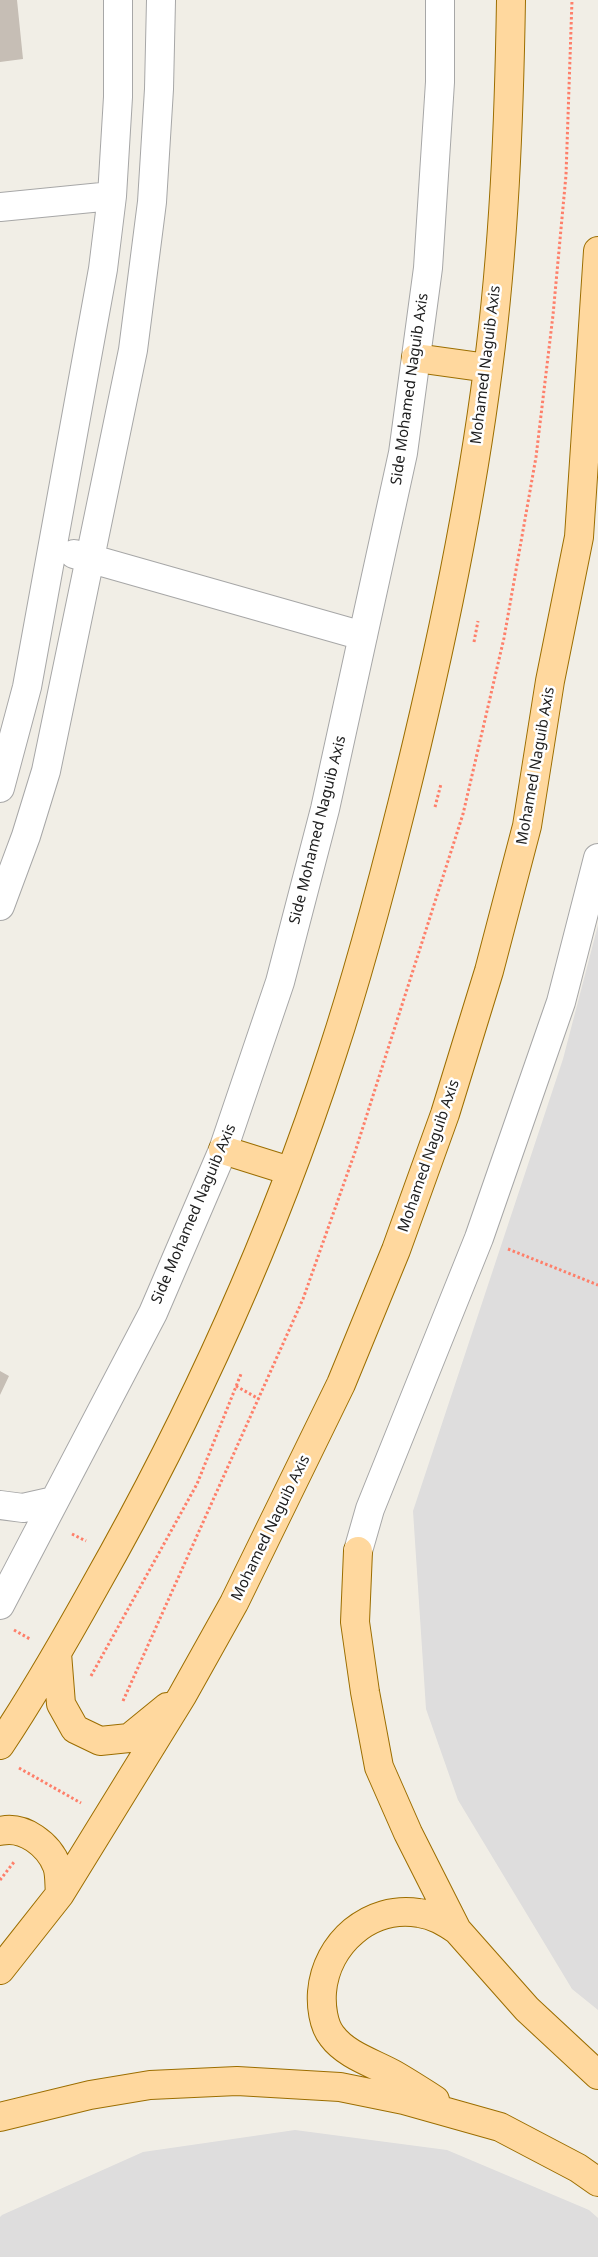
<!DOCTYPE html>
<html>
<head>
<meta charset="utf-8">
<style>
	body { margin:0 }
	canvas { display:block; background:#f1eee6 }
</style>
</head>
<body>
<canvas width="598" height="2257"></canvas>
<script>
const ctx = document.querySelector('canvas').getContext('2d');
ctx.lineJoin = 'round';
function fillPath(path, color) {
  ctx.fillStyle = color;
  ctx.fill(path, 'evenodd');
}
function strokePath(path, color, width, dash) {
  ctx.strokeStyle = color;
  ctx.lineWidth = width;
  ctx.lineCap = dash ? 'butt' : 'round';
  ctx.setLineDash(dash || []);
  ctx.stroke(path);
}
function write(font, color, halo, rows, align = 'center') {
  ctx.font = font + ' "Noto Sans",sans-serif';
  ctx.lineWidth = 5;
  ctx.setLineDash([]);
  ctx.textBaseline = 'middle';
  ctx.strokeStyle = halo;
  ctx.fillStyle = color;
  for (const [text, x, y, turn = 0] of rows) {
    ctx.save();
    ctx.translate(x, y);
    ctx.rotate((+turn || 0) * Math.PI / 180);
    ctx.textAlign = isNaN(turn) ? turn : align;
    if (halo) ctx.strokeText(text, 0, 0);
    ctx.fillText(text, 0, 0);
    ctx.restore();
  }
}
fillPath(new Path2D(`
	M598 925V2010L572 1989 458 1800 426 1709 413 1511 563 1059Z
	M295 2130 447 2150 589 2210 598 2218V2257H0V2217L2 2215 143 2152Z`), '#dedddd');
fillPath(new Path2D(`
	M0 0H17L23 59 0 62Z
	M0 1371 9 1376 0 1395Z`), '#c6beb5');
const minor = new Path2D(`
	M0 207 112 196
	M74 554 363 636
	M0 788 27 687 103 269 112 196 118 97V0
	M0 906 26 836 46 771 133 350 152 202 159 89 161 0
	M0 1505 23 1508 54 1501
	M358 1551 370 1509 479 1238 561 1002 598 858
	M0 1605 153 1313 223 1150 280 982 325 809 403 453 428 268 440 82V0`);
const major = new Path2D(`
	M416 358 488 368
	M223 1150 290 1171
	M358 1551 355 1622 365 1692 379 1767 408 1833 457 1930 527 2009 598 2075
	M57 1653 61 1704 75 1729 100 1741 129 1738 167 1707
	M0 1745C34 1694 65 1640 95 1586 191 1417 272 1239 332 1054 359 972 381 889 402 805 438 661 469 517 488 369 504 247 509 123 511 0
	M0 1831C24 1825 49 1845 57 1866 60 1874 59 1885 60 1894
	M0 1970 60 1894 182 1696 234 1603 341 1384 396 1250 445 1114 489 971 527 826 550 681 579 537 598 251
	M435 2100C421 2091 407 2082 393 2074 373 2063 346 2055 332 2036 323 2025 321 2005 322 1992 326 1943 370 1905 419 1913 434 1915 445 1922 457 1930
	M0 2117 90 2095 150 2085 237 2081 340 2087 404 2100 500 2127 578 2168 598 2182`);
strokePath(minor, '#a7a7a7', 30);
strokePath(major, '#9c6e00', 30);
strokePath(new Path2D(`
	M474 642 478 621
	M435 807 441 784
	M508 1249 598 1285
	M236 1386 259 1399
	M72 1534 86 1541
	M14 1630 30 1639
	M91 1676 197 1484 241 1374
	M123 1701 303 1299 355 1152 463 814 504 638 536 457 553 315 566 175 572 0
	M19 1768 81 1803
	M0 1880 14 1862`), '#fe7f6a', 3, [2.5, 2.5]);
strokePath(minor, '#fff', 28);
strokePath(major, '#ffd89e', 28);
write('15px', '#202020', '#fff', [
	["Mohamed Naguib Axis",486,365,-83],
	["Side Mohamed Naguib Axis",410,389,-82],
	["Mohamed Naguib Axis",536,766,-80],
	["Side Mohamed Naguib Axis",318,830,-76],
	["Mohamed Naguib Axis",429,1156,-71],
	["Side Mohamed Naguib Axis",194,1214,-67],
	["Mohamed Naguib Axis",271,1528,-64]
]);
</script>
</body>
</html>
